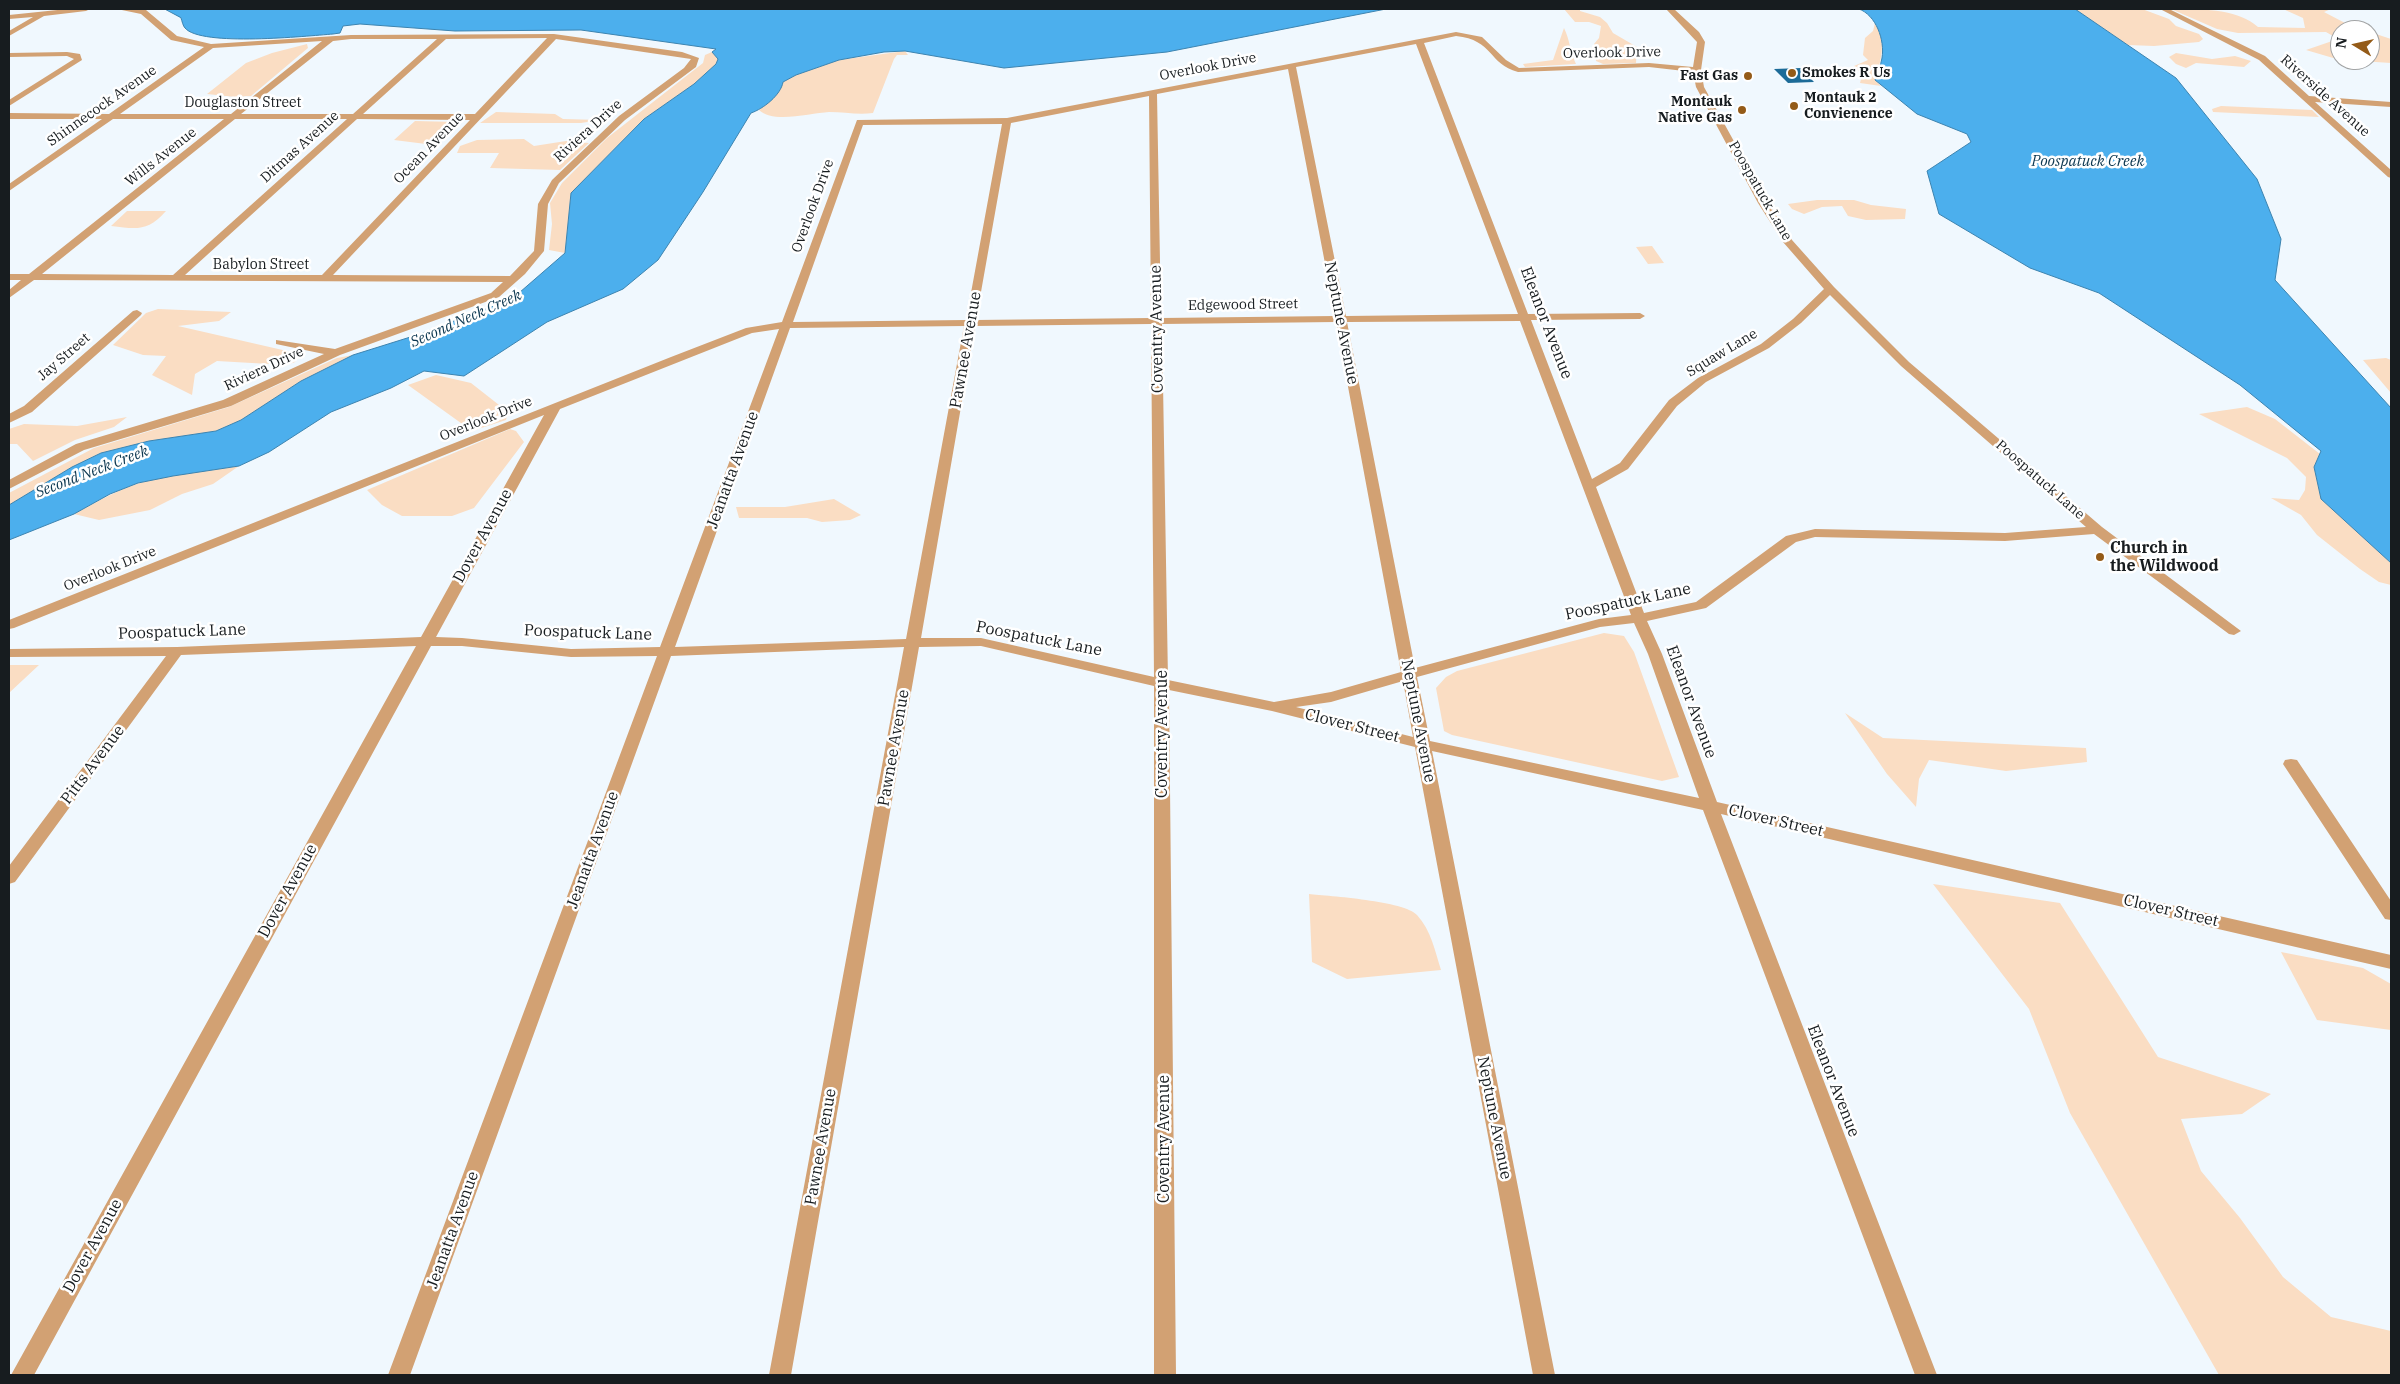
<!DOCTYPE html>
<html>
<head>
<meta charset="utf-8">
<style>
	body { margin:0 }
	#map { position:relative; width:2400px; height:1384px; overflow:hidden; background:#f0f8fe; font-family:"IBM Plex Serif",serif }
	canvas { display:block }
	.frame { position:absolute; inset:0; border:10px solid #171c1f; pointer-events:none }
	.north { position:absolute; left:2330px; top:20px; width:50px; height:50px; box-sizing:border-box; background:#fff; border:1px solid #a2a4a5; border-radius:50%; rotate:279deg; font-size:14px; font-weight:700; line-height:20px; text-align:center; color:#171c1f }
	.north::after { content:''; display:block; margin:auto; width:18px; height:22px; background:#945b18; clip-path:polygon(50% 0,100% 100%,50% 72%,0 100%) }
</style>
</head>
<body>
<div id="map">
<canvas width="2400" height="1384"></canvas>
<div class="frame"></div>
<div class="north">N</div>
</div>
<script>
const ctx = document.querySelector('canvas').getContext('2d');
ctx.lineJoin = 'round';
function fillPath(path, color) {
  ctx.fillStyle = color;
  ctx.fill(path, 'evenodd');
}
function strokePath(path, color, width, dash) {
  ctx.strokeStyle = color;
  ctx.lineWidth = width;
  ctx.lineCap = dash ? 'butt' : 'round';
  ctx.setLineDash(dash || []);
  ctx.stroke(path);
}
function write(font, color, halo, rows, align = 'center') {
  ctx.font = font + ' "IBM Plex Serif",serif';
  ctx.lineWidth = 5;
  ctx.setLineDash([]);
  ctx.textBaseline = 'middle';
  ctx.strokeStyle = halo;
  ctx.fillStyle = color;
  for (const [text, x, y, turn = 0] of rows) {
    ctx.save();
    ctx.translate(x, y);
    ctx.rotate((+turn || 0) * Math.PI / 180);
    ctx.textAlign = isNaN(turn) ? turn : align;
    if (halo) ctx.strokeText(text, 0, 0);
    ctx.fillText(text, 0, 0);
    ctx.restore();
  }
}
fillPath(new Path2D(`
	M1564 9H1580V11L1600 17 1607 23 1613 33 1637 47 1636 63 1603 64 1596 61 1594 44 1599 38 1601 26 1589 22H1575Z
	M2075 9H2142L2169 19 2176 26 2199 34 2203 39 2199 42 2154 46 2128 45Z
	M2171 9C2199 9 2237 8 2258 27L2305 28 2303 18 2283 9H2331L2324 12 2345 23 2365 30H2340V60L2306 50 2338 39 2326 32 2238 33 2217 29Z
	M1875 23C1887 41 1881 61 1875 80L1881 86 1860 83 1862 75 1854 66 1868 60 1863 55 1865 38 1873 31Z
	M1564 28C1570 40 1570 52 1576 64L1525 67 1523 64 1553 60Z
	M2370 32 2391 39V63L2345 60H2370Z
	M307 44 308 48 251 96 235 97 207 94 246 63 272 53Z
	M905 51 908 55H897L894 59 873 113C858 115 844 112 829 112 811 113 773 124 759 110L773 97 783 82 796 75 839 60Z
	M712 52 718 59 716 64 694 84 644 119 571 193 565 253 549 250 552 224 550 203 562 183 607 138 703 63 705 55Z
	M2176 53 2212 59 2235 56 2251 61 2244 67 2196 63 2186 68 2176 64 2169 57Z
	M2221 106 2312 110 2319 117 2213 112 2212 109Z
	M496 112 555 114 563 119 600 120 581 123H480Z
	M415 121 457 122 458 125 434 145 394 140Z
	M524 139 534 146 566 141 589 143 560 170 490 168 499 153H457L460 146 477 140Z
	M1817 200H1854L1871 205 1906 209 1905 219 1866 220 1848 216 1842 206 1822 207 1804 214 1792 209 1788 204Z
	M127 211H166C147 232 137 229 111 226Z
	M1652 246 1664 263 1648 264 1636 247Z
	M158 309 231 312 219 321 178 326 300 354 295 362 287 365 217 361 195 374 192 395 152 375 166 356 143 355 113 345 146 313Z
	M353 355 301 381 241 420 216 431 149 441 101 453 72 467 9 505V493L94 448 229 407 337 358Z
	M2386 358 2391 360V393L2363 360Z
	M436 375 471 383 508 412 506 420 472 431 408 385Z
	M2247 407 2275 419 2320 454 2314 467 2321 499 2391 563V585L2379 582 2360 569 2317 535 2301 515 2271 498 2299 500 2305 490 2306 477 2287 458 2199 414Z
	M127 417 114 427 75 440 33 461 17 444H9V429L24 424 77 426Z
	M510 429 516 431 524 442 474 508 452 516H402L382 505 367 490Z
	M239 466 213 484 182 494 150 510 99 520 74 514C95 503 115 491 137 484 169 473 205 472 239 466Z
	M834 499 861 515 850 520 822 522 807 518H739L736 507H785Z
	M1604 633 1624 636 1634 652 1679 777 1662 781 1452 735 1444 731 1436 688 1446 677 1457 671Z
	M9 665H39L9 693Z
	M1845 713 1883 738 2086 748 2087 762 2006 771 1929 760 1919 779 1916 807 1887 774Z
	M1933 884 2060 903 2158 1057 2271 1094 2242 1114 2181 1119 2201 1171 2240 1218 2283 1277 2331 1317 2391 1331V1375H2219L2070 1113 2029 1009Z
	M1309 894C1329 896 1405 901 1417 915 1431 930 1435 951 1441 970L1347 979 1312 962Z
	M2281 952 2363 968 2391 984V1030L2317 1020Z`), '#faddc3');
const water = new Path2D(`
	M165 9H1386L1167 52 1004 68 905 51 884 52 839 60 796 75 783 82C781 95 763 109 751 113L703 192 658 260 623 289 547 322 464 376 424 371 391 388 331 412 269 452 239 466 173 476 138 483 110 494 74 514 9 540V505L72 467 101 453 149 441 216 431 241 420 301 381 353 355 420 334 512 299 565 253 571 193 644 119 694 84 716 64 718 59 712 52 716 49 581 30 455 31 360 24 343 26 340 33 333 34C307 36 201 47 185 28 183 26 182 21 181 18Z
	M1859 9H2075L2176 78 2257 179 2281 239 2275 280 2391 408V563L2321 499 2314 467 2321 451 2240 385 2099 293 2030 268 1939 214 1927 171 1971 142 1967 134 1917 114 1875 80C1877 73 1881 65 1882 58 1885 40 1876 15 1859 9Z`);
fillPath(water, '#4cafed');
strokePath(water, '#3c83af', 1);
fillPath(new Path2D(`
	M1801 68 1814 82 1788 83 1774 69Z`), '#1c6b98');
fillPath(new Path2D(`
	M67 9H90L86 11 44 16 9 36V31L33 17 9 19V15Z
	M117 9 146 10 177 36 211 44 351 35 554 34 682 52 699 58 696 67 625 120 559 183 548 204 544 251 525 274 499 297 340 355 231 406 84 450 9 489V480L76 444 223 400 324 354 276 344V340L335 349 491 293 503 282 34 280 9 298V290L21 280H9V274H29L224 119H113L9 191V184L102 119H9V113L109 114 204 47 171 40 141 14ZM547 38 475 114H363L446 39ZM351 39H437L353 114H241L333 41ZM556 39 691 59 684 68 619 116 552 180 538 204 534 251 510 276 333 275ZM322 41 231 114H120L213 48ZM235 119H347L173 275 42 274ZM357 119 470 120 322 275H185Z
	M1666 9H1674L1699 32 1705 42 1701 70 1704 87 1768 203 1792 240 1834 287 1909 362 2102 527 2241 631 2234 635 2229 634 2094 534 2005 541 1815 537 1796 542 1706 608 1647 621 1662 654 1717 802 2391 955V969L1721 814 1937 1375H1915L1703 810 1432 751 1555 1375H1533L1415 747 1272 711 1169 690 1176 1375H1154V686L981 646 919 647 791 1375H769L904 647 671 656 410 1375H388L657 656 571 657 462 646H431L34 1375H11L416 646 181 655 15 882 9 884V866L166 656 9 657V649L177 647 421 637 544 415 14 628 9 629V620L671 357 746 328 782 322 857 120 1007 118 1456 32 1482 37 1506 60 1519 68 1649 63 1693 67 1697 42ZM1456 36C1494 40 1488 64 1518 72L1649 67 1693 72 1696 87 1758 203 1783 242 1824 289 1793 319 1761 344 1698 378 1669 400 1620 463 1592 479 1531 320 1640 319 1645 316 1640 313 1528 314 1424 43ZM1416 44 1518 314 1346 316 1296 67ZM1288 69 1335 316 1161 318 1157 94ZM1149 96 1151 318 976 320 1011 123ZM1002 124 966 320 793 322 863 125ZM1830 295 1901 366 2086 527 2005 533 1815 529 1786 536 1696 602 1644 613 1596 487 1628 469 1677 406 1706 382 1769 348 1801 323ZM1520 321 1631 615 1599 619 1415 668 1347 322ZM1336 322 1401 672 1331 692 1274 702 1168 680 1162 324ZM1151 324 1154 677 981 638H921L975 326ZM964 326 906 639 675 647 790 328ZM779 329 660 647 571 649 462 638 436 637 560 409 752 333ZM1634 623 1648 654 1699 798 1430 741 1417 677 1600 627ZM1403 681 1413 737 1296 707 1331 702Z
	M2160 9H2169L2265 56 2309 96 2391 102V107L2315 102 2391 170V178L2388 177 2259 60Z
	M67 52 80 54 82 60 9 106V100L74 59 67 56 9 57V53Z
	M137 310 142 313 141 315 32 412 9 423V414L24 406 133 311Z
	M2291 759 2297 760 2391 901V920L2385 919 2283 764 2285 760Z`), '#d2a173');
for (const [x, y, r, color] of [
	[1792,73,5,"#945b18"],
	[1748,76,5,"#945b18"],
	[1794,106,5,"#945b18"],
	[1742,110,5,"#945b18"],
	[2100,557,5,"#945b18"]
]) {
  const dot = new Path2D();
  dot.arc(x, y, r, 0, 2 * Math.PI);
  ctx.fillStyle = color;
  ctx.fill(dot);
  strokePath(dot, '#fff', 2);
}
write('14px', '#171c1f', '#fff', [
	["Overlook Drive",1612,53,-1],
	["Overlook Drive",1208,67,-11],
	["Riverside Avenue",2325,96,42],
	["Douglaston Street",243,103],
	["Shinnecock Avenue",102,106,-35],
	["Riviera Drive",588,131,-42],
	["Ditmas Avenue",300,147,-42],
	["Ocean Avenue",429,148,-46],
	["Wills Avenue",161,157,-38],
	["Poospatuck Lane",1760,191,60],
	["Overlook Drive",813,206,-70],
	["Babylon Street",261,265],
	["Edgewood Street",1243,305,-1],
	["Squaw Lane",1722,353,-31],
	["Jay Street",64,357,-41],
	["Riviera Drive",264,369,-25],
	["Overlook Drive",486,419,-22],
	["Poospatuck Lane",2040,480,41],
	["Overlook Drive",110,569,-22]
]);
write('bold 14px', '#171c1f', '#fff', [
	["Smokes R Us",1802,73],
	["Fast Gas",1738,76,"right"],
	["Montauk 2",1804,98],
	["Convienence",1804,114],
	["Montauk",1732,102,"right"],
	["Native Gas",1732,118,"right"]
], 'left');
write('italic 15px', '#0c3750', '#fff', [
	["Poospatuck Creek",2088,162],
	["Second Neck Creek",466,319,-24],
	["Second Neck Creek",92,472,-21]
]);
write('16px', '#171c1f', '#fff', [
	["Neptune Avenue",1341,323,79],
	["Eleanor Avenue",1546,323,69],
	["Coventry Avenue",1157,329,-91],
	["Pawnee Avenue",966,350,-80],
	["Jeanatta Avenue",733,470,-70],
	["Dover Avenue",483,536,-61],
	["Poospatuck Lane",1628,602,-12],
	["Poospatuck Lane",182,632,-2],
	["Poospatuck Lane",588,633,2],
	["Poospatuck Lane",1039,639,11],
	["Eleanor Avenue",1691,702,70],
	["Neptune Avenue",1418,721,79],
	["Clover Street",1352,726,14],
	["Coventry Avenue",1162,734,-90],
	["Pawnee Avenue",894,748,-80],
	["Pitts Avenue",93,765,-53],
	["Clover Street",1776,821,13],
	["Jeanatta Avenue",593,850,-70],
	["Dover Avenue",288,891,-61],
	["Clover Street",2171,911,13],
	["Eleanor Avenue",1833,1081,69],
	["Neptune Avenue",1494,1118,79],
	["Coventry Avenue",1164,1139,-90],
	["Pawnee Avenue",821,1147,-80],
	["Jeanatta Avenue",453,1230,-70],
	["Dover Avenue",93,1246,-61]
]);
write('bold 16px', '#171c1f', '#fff', [
	["Church in",2110,548],
	["the Wildwood",2110,566]
], 'left');
</script>
</body>
</html>
